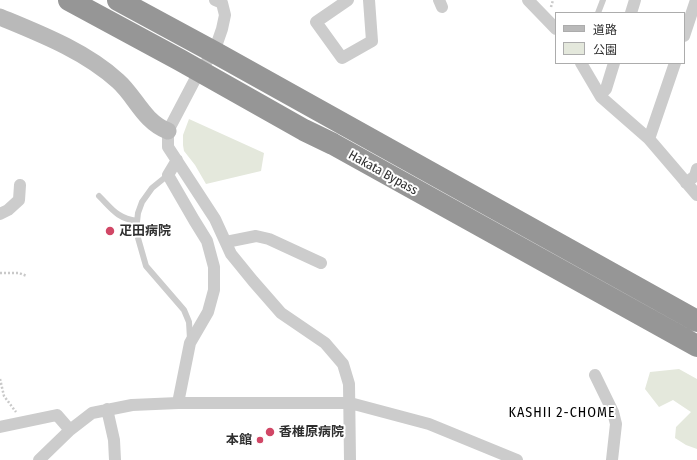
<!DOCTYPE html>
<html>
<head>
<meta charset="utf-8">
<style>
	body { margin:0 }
	#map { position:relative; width:697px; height:460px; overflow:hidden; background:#fff; font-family:"Fira Sans Condensed","Noto Sans JP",sans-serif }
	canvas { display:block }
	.legend { position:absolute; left:555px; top:12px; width:130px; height:52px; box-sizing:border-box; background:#fff; border:1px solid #acacac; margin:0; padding:5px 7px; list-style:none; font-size:12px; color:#2f2f2f }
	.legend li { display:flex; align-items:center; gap:8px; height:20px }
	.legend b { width:20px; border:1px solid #acacac }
</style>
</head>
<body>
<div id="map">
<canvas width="697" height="460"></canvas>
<ul class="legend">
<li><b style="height:5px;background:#b9b9b9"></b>道路</li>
<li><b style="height:11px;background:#e4e8dc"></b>公園</li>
</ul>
</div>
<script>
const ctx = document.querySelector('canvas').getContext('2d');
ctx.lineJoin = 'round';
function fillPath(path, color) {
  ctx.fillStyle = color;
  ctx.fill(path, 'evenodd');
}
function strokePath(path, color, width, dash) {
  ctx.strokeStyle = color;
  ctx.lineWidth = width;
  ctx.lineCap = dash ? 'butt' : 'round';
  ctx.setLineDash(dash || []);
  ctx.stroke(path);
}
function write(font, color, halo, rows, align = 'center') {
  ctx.font = font + ' "Fira Sans Condensed","Noto Sans JP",sans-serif';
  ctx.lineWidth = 4;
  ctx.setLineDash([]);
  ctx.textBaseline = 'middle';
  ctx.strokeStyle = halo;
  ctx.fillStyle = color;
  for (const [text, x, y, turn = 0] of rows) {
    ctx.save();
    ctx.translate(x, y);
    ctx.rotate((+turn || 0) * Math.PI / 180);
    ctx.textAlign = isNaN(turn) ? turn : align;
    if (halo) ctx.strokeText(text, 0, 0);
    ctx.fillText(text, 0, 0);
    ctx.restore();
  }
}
fillPath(new Path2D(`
	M189 119 264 153 261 171 206 184 195 165 184 151 183 145V135Z
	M679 369 697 379V449L686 445 675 438 676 427 691 412 673 400 659 407 645 389 650 372Z`), '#e4e8dc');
strokePath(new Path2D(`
	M551 7 553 0
	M0 273H19L27 276
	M0 379 4 396 16 412`), '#c9c9c9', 2.5, [2, 2]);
strokePath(new Path2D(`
	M598 13 603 0
	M168 175 152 188 142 202 138 213 136 231 146 266 184 310 189 322 190 339
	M99 196C113 210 117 218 137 221`), '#ccc', 6);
strokePath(new Path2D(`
	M215 0 222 3 225 15 222 29 214 52 199 72 168 131V147L215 219 231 254 253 281 281 313 325 343 343 364 349 384 350 460
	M348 0 316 22 342 58 372 41 369 0
	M439 0 442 7
	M528 0 556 29
	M631 13 635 0
	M684 36 696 0
	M581 63 601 97 649 139 697 195
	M600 95 606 89 614 63
	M649 139 675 63
	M177 160 168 175 194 220 207 241 214 267V290L208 312 190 343 178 403
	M686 183 695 176 697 169
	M0 214 8 210 19 200 20 185
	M226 242 256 236 269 239 321 263
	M595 375 613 412 616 424 612 460
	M107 409 114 440 115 460
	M0 427 57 415 70 430
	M39 460 70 430 92 413 132 405 178 403H350L429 424 517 460`), '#ccc', 12);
strokePath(new Path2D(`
	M0 17C41 34 85 51 118 81 136 97 143 121 168 131`), '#b9b9b9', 17);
strokePath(new Path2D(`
	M69 0 180 60 304 130 333 144 697 346
	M118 0 214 52 697 321`), '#969696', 22);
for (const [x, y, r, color] of [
	[110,231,5,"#d14766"],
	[270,432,5,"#d14766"],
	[260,440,4,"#d14766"]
]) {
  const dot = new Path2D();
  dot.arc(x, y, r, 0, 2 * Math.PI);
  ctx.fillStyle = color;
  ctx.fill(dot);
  strokePath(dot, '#fff', 1.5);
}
write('13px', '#2f2f2f', '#fff', [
	["Hakata Bypass",383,173,29]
]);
write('bold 13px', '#2f2f2f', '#fff', [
	["疋田病院",119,231],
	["香椎原病院",279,432],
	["本館",252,440,"right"]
], 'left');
ctx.letterSpacing = '1px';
write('14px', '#000', '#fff', [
	["KASHII 2-CHOME",562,413]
]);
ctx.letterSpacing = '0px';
</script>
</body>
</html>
